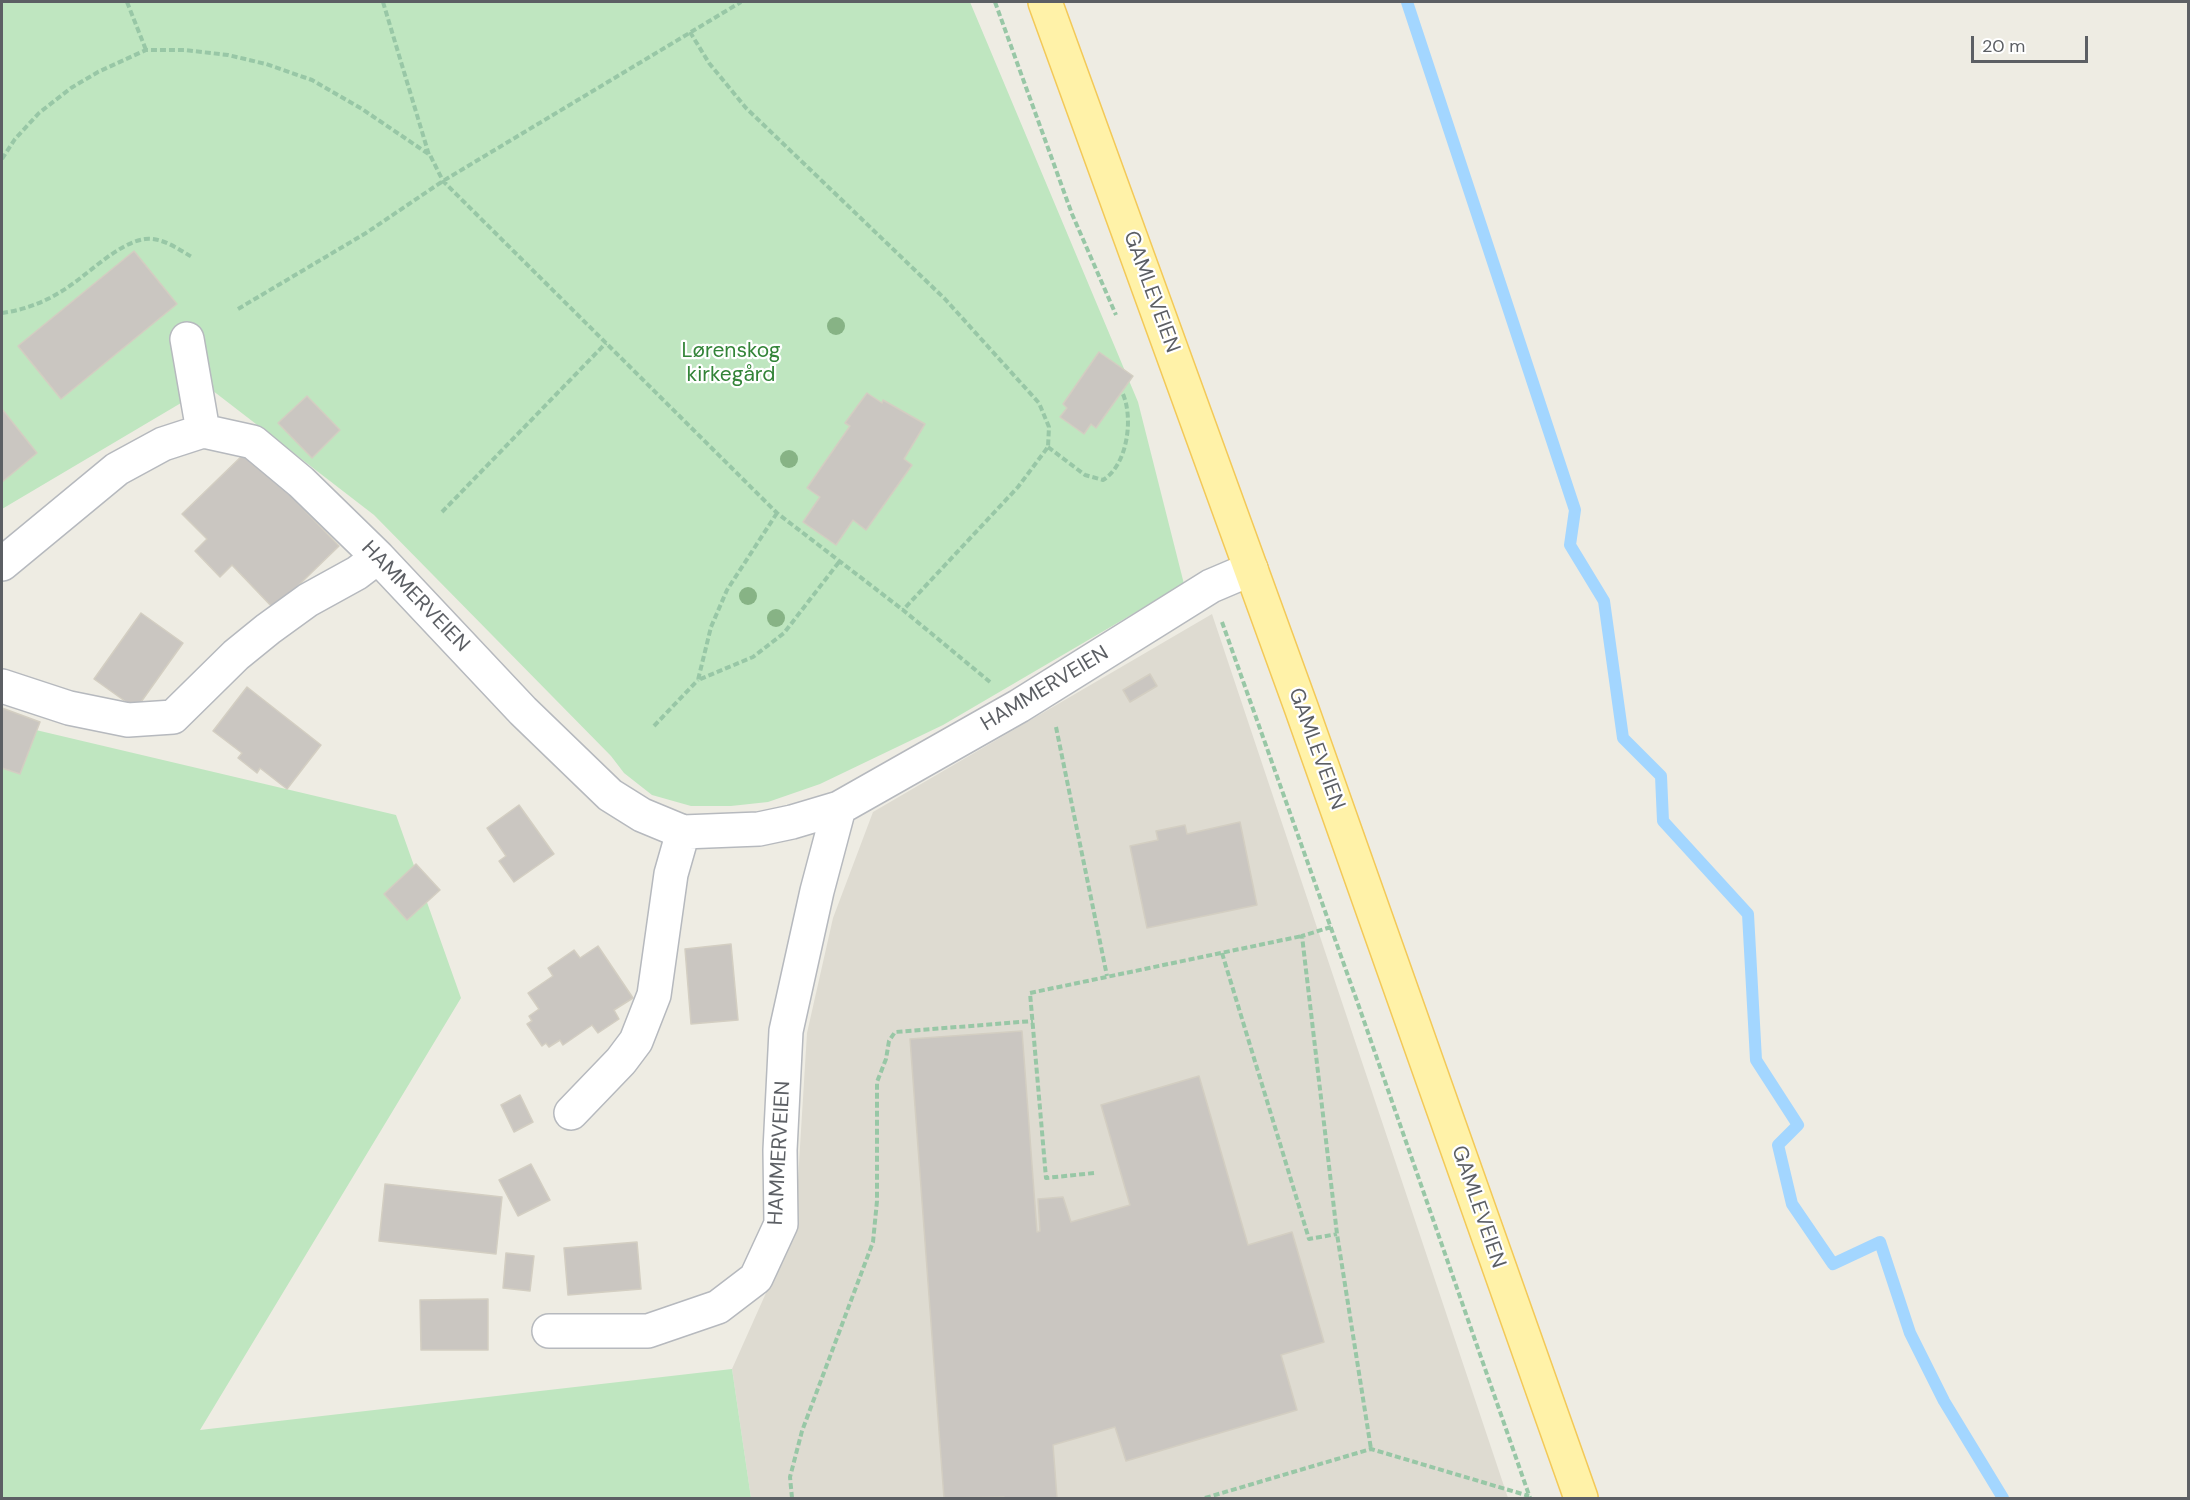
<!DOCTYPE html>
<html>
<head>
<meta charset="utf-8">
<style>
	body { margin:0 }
	#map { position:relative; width:2190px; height:1500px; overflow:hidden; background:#eeece3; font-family:"DM Sans",sans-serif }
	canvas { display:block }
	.frame { position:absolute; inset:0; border:3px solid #5c5f64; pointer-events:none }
	.scale { position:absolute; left:1971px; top:36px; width:117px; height:27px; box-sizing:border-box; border:3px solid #5c5f64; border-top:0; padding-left:8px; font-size:18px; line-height:21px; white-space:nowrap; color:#5c5f64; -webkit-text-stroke:4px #fff; paint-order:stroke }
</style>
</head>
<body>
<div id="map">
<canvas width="2190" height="1500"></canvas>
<div class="frame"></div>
<div class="scale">20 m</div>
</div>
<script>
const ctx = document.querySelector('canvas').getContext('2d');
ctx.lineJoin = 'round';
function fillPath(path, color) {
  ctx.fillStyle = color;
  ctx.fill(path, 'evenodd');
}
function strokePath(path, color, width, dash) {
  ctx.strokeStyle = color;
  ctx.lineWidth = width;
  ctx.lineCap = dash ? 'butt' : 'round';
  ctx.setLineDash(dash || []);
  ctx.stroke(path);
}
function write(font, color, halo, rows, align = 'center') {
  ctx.font = font + ' "DM Sans",sans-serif';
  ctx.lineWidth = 4.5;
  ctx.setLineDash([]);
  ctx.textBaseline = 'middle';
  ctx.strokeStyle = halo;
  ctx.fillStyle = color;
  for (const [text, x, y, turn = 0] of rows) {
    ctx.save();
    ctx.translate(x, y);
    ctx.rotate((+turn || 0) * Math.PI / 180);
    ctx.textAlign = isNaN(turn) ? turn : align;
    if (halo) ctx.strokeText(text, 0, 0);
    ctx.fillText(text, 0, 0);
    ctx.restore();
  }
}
fillPath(new Path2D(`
	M1212 614 1508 1498H751L732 1369 795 1228 807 1033 833 918 873 812Z`), '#dedbd1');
fillPath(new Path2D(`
	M2 2H970L1138 402 1184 584 943 725 820 784 768 802 731 806H691L652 795 624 773 611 756 374 515 208 387 2 509Z
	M2 722 396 815 461 998 200 1430 732 1369 751 1498H2Z`), '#bfe6c0');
strokePath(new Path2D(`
	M1407 2 1575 510 1570 545 1604 601 1623 738 1661 776 1663 821 1748 914 1756 1060 1798 1125 1778 1145 1792 1204 1833 1264 1880 1242 1910 1333 1944 1401 2003 1498`), '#a3d6ff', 12);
const building = new Path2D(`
	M134 251 177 304 61 399 18 346Z
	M1099 352 1133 376 1096 428 1091 424 1084 434 1060 417 1067 408 1063 404Z
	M867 393 882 403 883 400 925 424 904 459 912 465 866 530 853 520 836 545 803 522 820 497 807 488 850 426 845 423Z
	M307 396 340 430 312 458 278 423Z
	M2 409 37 453 2 482Z
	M247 451 339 546 274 609 232 565 220 577 195 551 207 539 182 514Z
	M141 613 183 643 136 709 94 679Z
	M1150 674 1157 686 1130 702 1123 690Z
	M247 687 321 745 287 789 260 768 257 773 238 758 242 753 213 731Z
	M2 708 40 722 20 774 2 768Z
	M519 805 554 854 514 882 499 861 506 856 487 828Z
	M1240 822 1257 905 1147 928 1130 846 1158 840 1156 831 1185 825 1187 834Z
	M416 864 440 890 407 920 384 894Z
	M731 944 738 1020 691 1024 685 949Z
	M598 946 633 998 614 1010 619 1019 598 1033 592 1025 563 1045 560 1040 549 1047 546 1043 542 1046 527 1024 532 1021 529 1016 539 1009 528 993 553 976 548 968 574 950 580 958Z
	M1022 1031 1037 1232 1040 1231 1038 1199 1063 1197 1071 1222 1130 1205 1101 1105 1199 1076 1248 1245 1292 1232 1324 1342 1281 1355 1297 1410 1126 1461 1115 1427 1053 1445 1057 1498H1004V1497L944 1498 910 1039Z
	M520 1095 533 1122 514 1132 501 1105Z
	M531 1164 550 1200 518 1216 499 1180Z
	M385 1184 502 1197 496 1254 379 1241Z
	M637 1242 641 1289 568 1295 564 1248Z
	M506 1253 534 1256 530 1291 503 1288Z
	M488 1299V1350H421L420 1300Z`);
fillPath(building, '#cac6c1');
strokePath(building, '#d3cec2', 1.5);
const minor = new Path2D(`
	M187 339 203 431
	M2 564 117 469 163 444 203 431 253 442 301 482 378 557 523 711 610 795 642 815 683 832 759 829 792 822 839 808 1019 706 1211 586 1251 569
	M2 686 69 708 128 720 173 717 236 655 268 629 308 600 357 573 378 557
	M571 1113 621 1061 636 1041 654 995 671 874 683 832
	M549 1331H648L718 1307 756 1278 781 1224 780 1150 786 1031 817 891 839 808`);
const major = new Path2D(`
	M1045 2 1301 707 1581 1498`);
strokePath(minor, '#b6b9be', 36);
strokePath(major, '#f3c958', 36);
strokePath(new Path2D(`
	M127 2 146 50
	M383 2 429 155
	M995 2 1072 214 1116 315
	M690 32 709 63 746 108 945 299 1039 403 1049 427 1048 447 1018 487 903 610
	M2 159 15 139 39 113 71 88 98 72 146 50H184L228 55 266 64 312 80 362 109 430 155 443 181 777 513 903 610 990 682
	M238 309 366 233 443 181 741 2
	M2 313C23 310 43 303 62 291 87 276 117 243 145 239 162 237 178 249 192 257
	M1048 447 1085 475 1103 480C1128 465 1134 416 1122 392
	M442 512 606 343
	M777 513 727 590 711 627 698 680 753 657 784 633 839 562
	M1222 622 1357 1001 1530 1498
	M654 726 698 680
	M1056 727 1107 976
	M1331 927 1302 936 1337 1234 1371 1449
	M1222 953 1309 1239 1337 1234
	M1094 1173 1046 1178 1030 993 1302 936
	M792 1498 790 1477 802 1431 873 1242 877 1201V1082L886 1059 889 1041 895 1032 1033 1021
	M1205 1498 1371 1449 1529 1496`), '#98c7a6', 4, [6, 3]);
strokePath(minor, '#fff', 33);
strokePath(major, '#fff2a8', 33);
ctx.fillStyle = '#87b385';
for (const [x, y] of [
	[836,326],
	[789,459],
	[748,596],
	[776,618]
]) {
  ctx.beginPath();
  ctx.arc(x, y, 9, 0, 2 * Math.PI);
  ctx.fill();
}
write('21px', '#5c5f64', '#fff', [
	["GAMLEVEIEN",1151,292,70],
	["HAMMERVEIEN",415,597,46],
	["HAMMERVEIEN",1045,689,-31],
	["GAMLEVEIEN",1316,749,70],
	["HAMMERVEIEN",780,1153,-87],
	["GAMLEVEIEN",1478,1207,71]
]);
write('21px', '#338438', '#fff', [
	["Lørenskog",731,351],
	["kirkegård",731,375]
]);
</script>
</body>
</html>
